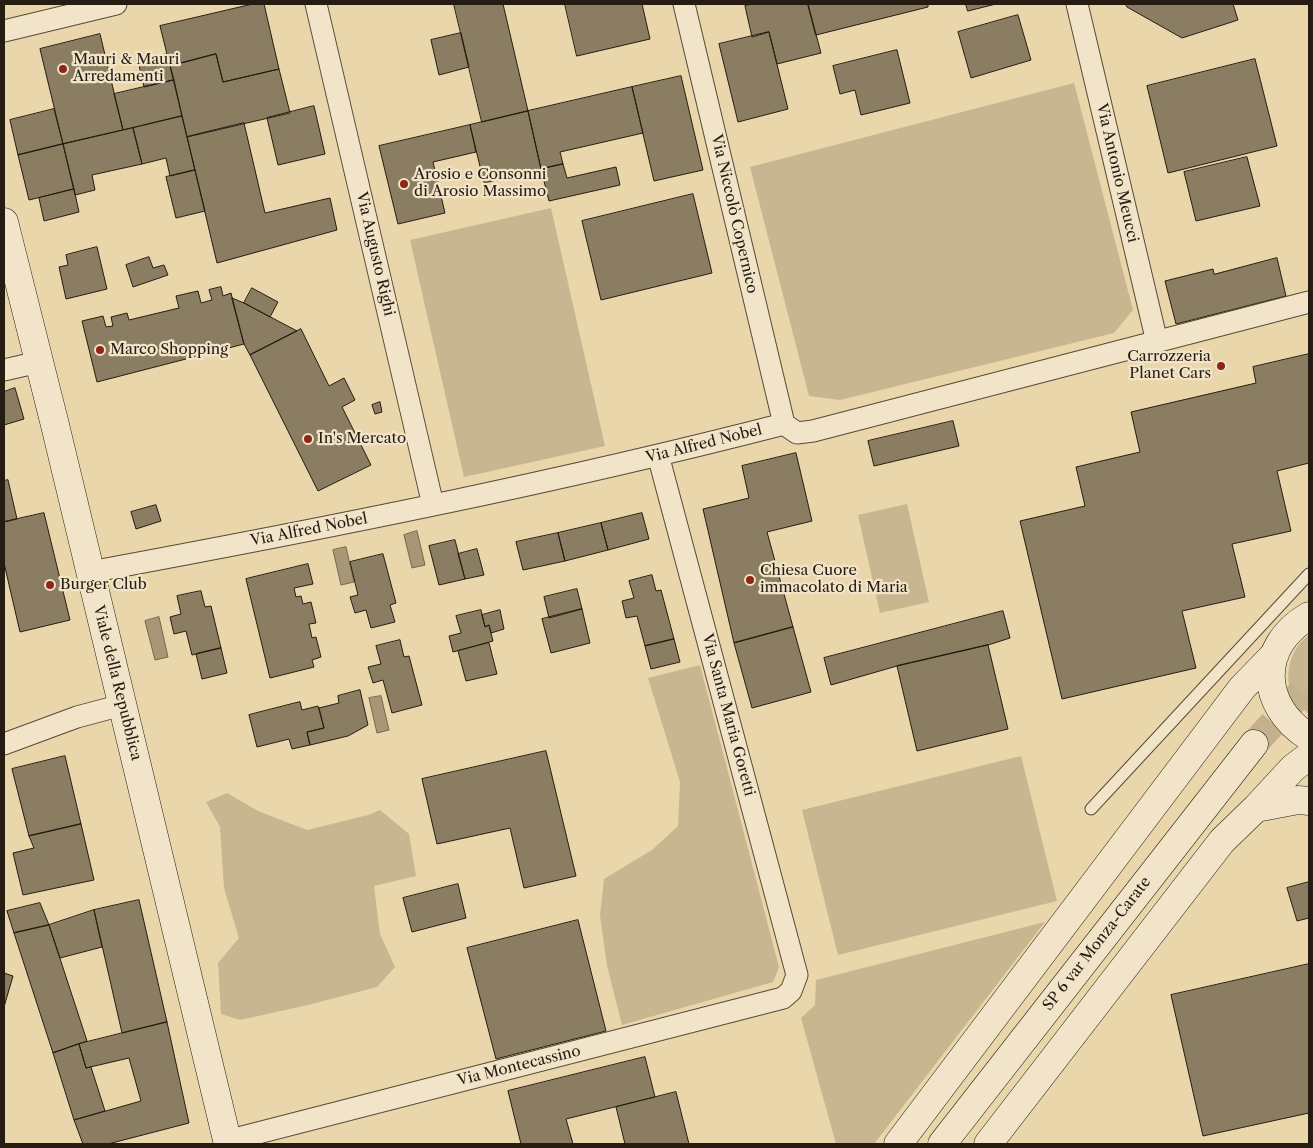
<!DOCTYPE html>
<html>
<head>
<meta charset="utf-8">
<style>
	body { margin:0 }
	#map { position:relative; width:1313px; height:1148px; overflow:hidden; background:#e9d6aa; font-family:"Libre Caslon Text",serif }
	canvas { display:block }
	.frame { position:absolute; inset:0; border:5px solid #261c12; pointer-events:none }
</style>
</head>
<body>
<div id="map">
<canvas width="1313" height="1148"></canvas>
<div class="frame"></div>
</div>
<script>
const ctx = document.querySelector('canvas').getContext('2d');
ctx.lineJoin = 'round';
function fillPath(path, color) {
  ctx.fillStyle = color;
  ctx.fill(path, 'evenodd');
}
function strokePath(path, color, width, dash) {
  ctx.strokeStyle = color;
  ctx.lineWidth = width;
  ctx.lineCap = dash ? 'butt' : 'round';
  ctx.setLineDash(dash || []);
  ctx.stroke(path);
}
function write(font, color, halo, rows, align = 'center') {
  ctx.font = font + ' "Libre Caslon Text",serif';
  ctx.lineWidth = 4.5;
  ctx.setLineDash([]);
  ctx.textBaseline = 'middle';
  ctx.strokeStyle = halo;
  ctx.fillStyle = color;
  for (const [text, x, y, turn = 0] of rows) {
    ctx.save();
    ctx.translate(x, y);
    ctx.rotate((+turn || 0) * Math.PI / 180);
    ctx.textAlign = isNaN(turn) ? turn : align;
    if (halo) ctx.strokeText(text, 0, 0);
    ctx.fillText(text, 0, 0);
    ctx.restore();
  }
}
fillPath(new Path2D(`
	M1074 83 1133 310 1114 333 840 400 809 396 750 167Z
	M551 208 605 446 464 477 410 240Z
	M907 504 929 602 880 613 858 515Z
	M1309 635V714C1302 708 1295 702 1291 693 1284 673 1291 647 1309 635Z
	M700 665 779 967 773 982 622 1025 607 966 600 915 604 879 652 850 678 826 680 782 648 678Z
	M1021 756 1057 901 838 955 802 810Z
	M227 793 258 811 307 830 368 815 380 810 409 834 416 876 374 886 380 934 395 967 377 987 308 1005 240 1020 221 1014 218 963 239 938 224 888 220 827 206 802Z
	M1045 922 874 1144H836L801 1018 815 1005 816 980Z`), '#c8b690');
const water = new Path2D(`
	M417 531 425 565 412 568 404 535Z
	M346 547 354 582 341 585 333 550Z
	M159 617 168 657 155 660 145 621Z
	M381 696 389 730 377 733 369 698Z`);
fillPath(water, '#a79776');
strokePath(water, '#73664e', 1);
const building = new Path2D(`
	M253 4H264L279 69 223 82 216 54 170 66 160 26Z
	M454 4H503L528 111 482 122Z
	M565 4H642L650 39 577 56Z
	M753 4H808L821 53 777 64 769 32 752 37 745 6Z
	M808 4H928V7L816 35Z
	M966 4H996L968 11Z
	M1126 4H1233L1238 20 1182 38 1127 7Z
	M1018 15 1031 60 971 78 958 32Z
	M769 32 788 109 738 122 719 44Z
	M461 33 469 67 439 75 431 40Z
	M100 34 123 130 63 144 40 49Z
	M897 50 910 103 861 115 855 90 840 94 833 66Z
	M167 54 174 80 144 87 138 61Z
	M216 54 223 82 279 69 290 113 187 137 170 66Z
	M1255 59 1277 146 1168 173 1147 86Z
	M681 76 703 170 654 181 632 87Z
	M174 80 182 116 123 130 114 94Z
	M632 87 643 133 560 152 563 164 541 169 528 111Z
	M314 106 325 154 278 165 267 118Z
	M54 109 63 144 18 155 10 120Z
	M528 111 541 169 484 183 470 125Z
	M182 116 195 170 170 176 166 158 142 164 133 128Z
	M244 123 265 213 330 198 337 230 217 263 187 137Z
	M470 125 476 152 433 162 445 213 398 224 379 146Z
	M133 128 142 164 92 175 95 190 75 195 63 144Z
	M63 144 74 189 29 200 18 155Z
	M1247 157 1260 206 1196 221 1184 172Z
	M563 164 567 178 616 167 620 185 549 201 541 169Z
	M195 170 205 211 176 218 166 177Z
	M74 189 79 212 44 221 39 198Z
	M693 194 712 273 601 300 582 221Z
	M97 247 107 289 66 299 59 267 68 265 66 255Z
	M149 257 153 268 164 265 168 275 133 287 126 265Z
	M1277 258 1286 296 1176 324 1165 281 1213 269 1214 274Z
	M221 287 223 296 231 293 244 344 97 382 82 321 103 316 106 327 113 326 111 317 127 313 129 320 179 308 176 296 198 291 201 303 212 300 209 290Z
	M252 288 278 302 270 317 244 303Z
	M232 298 244 303 297 331 250 355 244 344Z
	M301 329 329 386 344 378 355 400 342 407 371 465 318 491 250 355Z
	M1309 354V463L1277 471 1291 531 1232 544 1245 597 1182 611 1196 668 1062 699 1020 521 1085 506 1076 467 1140 452 1131 412 1256 383 1253 367Z
	M15 388 24 419 4 425V392Z
	M380 402 382 412 375 414 372 405Z
	M953 421 959 446 874 466 868 441Z
	M796 453 812 521 767 532 793 627 734 643 703 509 749 498 742 466Z
	M8 480 17 519 4 522V481Z
	M156 505 161 521 136 529 131 512Z
	M44 513 70 620 20 632 4 563V522Z
	M642 513 649 539 608 550 601 523Z
	M601 523 608 550 565 561 558 533Z
	M558 533 565 561 523 570 516 542Z
	M455 540 465 579 439 585 429 546Z
	M477 549 484 575 465 579 458 554Z
	M383 554 396 603 390 605 395 622 371 628 366 610 355 613 350 597 358 595 350 562Z
	M308 564 313 584 294 588 296 597 301 596 303 604 311 602 316 623 309 624 312 638 316 637 321 657 312 660 314 667 270 678 246 579Z
	M652 575 656 591 661 590 674 639 645 646 637 616 626 618 622 601 634 598 629 581Z
	M577 589 582 609 549 618 544 597Z
	M201 591 205 607 211 606 221 648 192 655 186 631 174 634 170 617 181 614 177 596Z
	M582 609 590 643 551 653 542 619Z
	M481 610 485 627 489 625 493 641 453 652 449 636 461 633 456 616Z
	M500 610 504 629 491 633 489 625 485 627 482 615Z
	M1003 611 1010 638 988 645 897 666 831 685 824 658Z
	M793 627 811 692 752 708 734 643Z
	M674 639 680 662 651 669 645 646Z
	M400 640 404 657 409 656 422 705 392 713 383 680 373 683 368 667 381 664 376 646Z
	M489 643 497 674 466 681 458 651Z
	M988 645 1008 729 917 751 897 666Z
	M221 648 227 673 202 679 196 654Z
	M360 690 368 725 348 736 310 745 307 732 324 728 319 708 339 703 338 696Z
	M300 702 302 710 318 706 324 728 307 732 310 745 292 749 289 739 257 747 249 715Z
	M546 751 576 876 524 888 510 828 437 844 422 779Z
	M65 756 81 824 29 836 12 769Z
	M81 824 94 880 23 895 13 853 34 848 29 836Z
	M1309 882V918L1297 921 1287 888Z
	M458 884 466 918 412 932 403 898Z
	M139 900 167 1022 122 1033 94 910Z
	M40 903 49 925 14 933 7 911Z
	M94 910 102 947 60 958 49 925Z
	M578 920 606 1031 496 1059 467 948Z
	M49 925 87 1041 53 1053 14 933Z
	M1309 964V1113L1203 1136 1171 995Z
	M4 973 13 976 4 1007Z
	M167 1022 189 1123 108 1144H83L74 1120 141 1101 129 1058 86 1068 79 1044Z
	M79 1044 86 1068 91 1067 105 1111 74 1120 53 1053Z
	M645 1057 655 1097 566 1119 573 1144H521L508 1091Z
	M676 1092 689 1144H625L616 1107Z`);
fillPath(building, '#8b7d61');
strokePath(building, '#261c12', 1);
strokePath(new Path2D(`
	M1254 744 1309 684`), '#c2b18c', 28, [28, 14]);
const lane = new Path2D(`
	M1091 809 1309 574`);
const street = new Path2D(`
	M316 4 433 505
	M684 4 784 424
	M1077 4 1157 342
	M4 31 116 4
	M4 370 39 362
	M784 424 797 433 813 431 1309 302
	M90 572C323 529 555 483 784 424
	M4 744 77 717 122 705
	M227 1141 783 998 791 991 797 975 658 455`);
const secondary = new Path2D(`
	M4 222 55 425 228 1144
	M1309 616C1257 646 1259 706 1309 737
	M1256 808 1298 800 1309 801
	M898 1144 1242 688 1275 654
	M942 1144 1254 744
	M988 1144 1222 841 1256 808 1293 768 1309 756`);
strokePath(lane, '#574a38', 13);
strokePath(street, '#574a38', 23);
strokePath(secondary, '#261c12', 29);
strokePath(lane, '#f1e4c8', 11);
strokePath(street, '#f1e4c8', 21);
strokePath(secondary, '#f1e4c8', 28);
for (const [x, y, r, color] of [
	[63,69,5,"#8f2418"],
	[404,184,5,"#8f2418"],
	[100,350,5,"#8f2418"],
	[1221,366,5,"#8f2418"],
	[308,439,5,"#8f2418"],
	[750,580,5,"#8f2418"],
	[50,585,5,"#8f2418"]
]) {
  const dot = new Path2D();
  dot.arc(x, y, r, 0, 2 * Math.PI);
  ctx.fillStyle = color;
  ctx.fill(dot);
  strokePath(dot, '#f1e4c8', 2);
}
write('15px', '#261c12', '#f1e4c8', [
	["Mauri & Mauri",73,60],
	["Arredamenti",73,77],
	["Arosio e Consonni",414,175],
	["di Arosio Massimo",414,192],
	["Marco Shopping",110,350],
	["Carrozzeria",1211,357,"right"],
	["Planet Cars",1211,374,"right"],
	["In's Mercato",318,439],
	["Chiesa Cuore",760,571],
	["immacolato di Maria",760,588],
	["Burger Club",60,585]
], 'left');
write('15px', '#261c12', '#f1e4c8', [
	["Via Antonio Meucci",1117,173,77],
	["Via Niccolò Copernico",734,214,77],
	["Via Augusto Righi",375,254,77],
	["Via Alfred Nobel",704,444,-14],
	["Via Alfred Nobel",309,530,-11],
	["Viale della Repubblica",117,683,76],
	["Via Santa Maria Goretti",728,715,75],
	["SP 6 var Monza-Carate",1097,944,-52],
	["Via Montecassino",519,1066,-14]
]);
</script>
</body>
</html>
